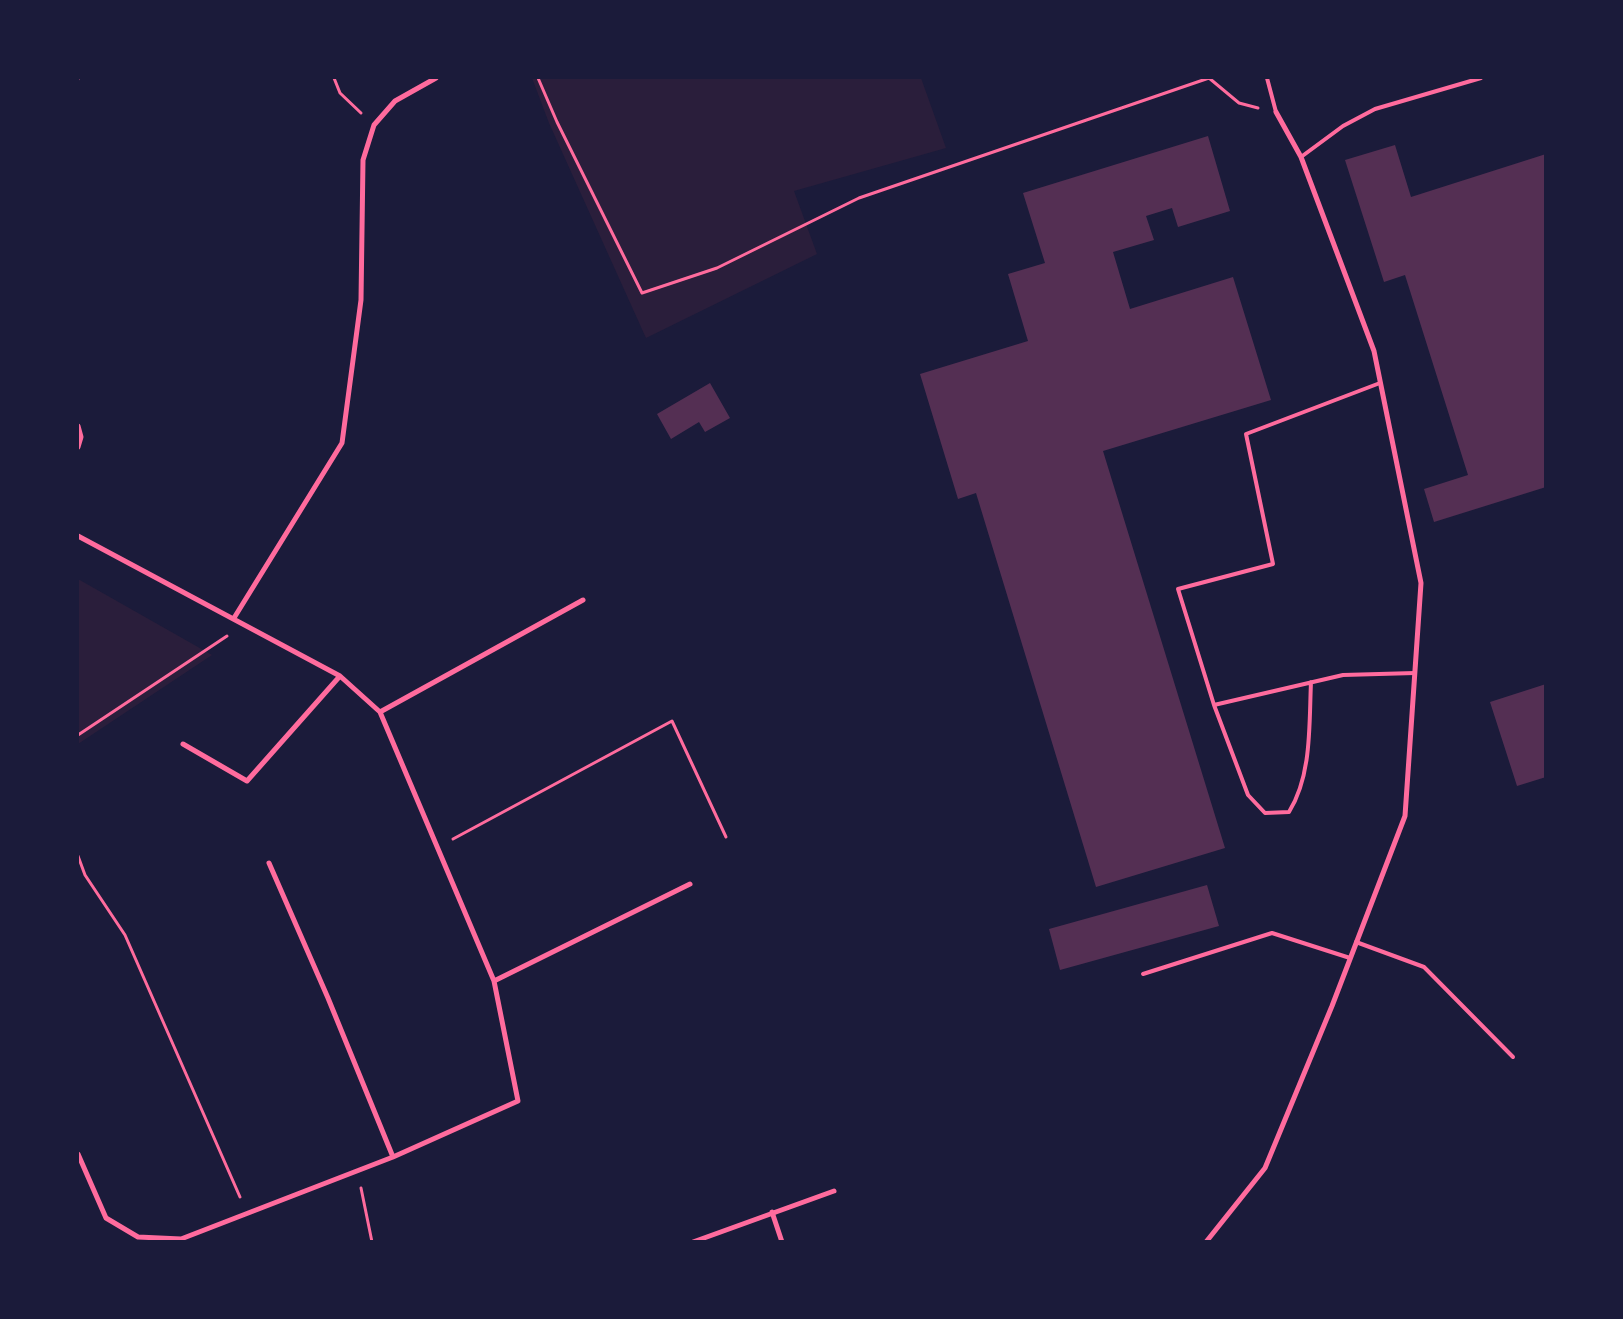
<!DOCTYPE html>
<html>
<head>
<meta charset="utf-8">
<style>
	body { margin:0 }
	#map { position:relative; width:1623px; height:1319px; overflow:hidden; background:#1b1b3a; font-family:"Roboto Condensed",sans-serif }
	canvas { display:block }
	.frame { position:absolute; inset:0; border:79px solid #1b1b3a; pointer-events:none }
</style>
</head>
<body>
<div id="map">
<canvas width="1623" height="1319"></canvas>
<div class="frame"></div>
</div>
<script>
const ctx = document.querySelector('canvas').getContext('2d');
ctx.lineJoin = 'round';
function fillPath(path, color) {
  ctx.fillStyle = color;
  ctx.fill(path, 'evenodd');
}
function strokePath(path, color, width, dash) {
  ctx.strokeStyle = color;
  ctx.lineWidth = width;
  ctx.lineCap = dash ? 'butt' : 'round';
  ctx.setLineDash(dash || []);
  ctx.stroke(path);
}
fillPath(new Path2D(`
	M532 78H921L946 148 794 191 817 254 646 338 549 123Z
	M78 579 212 655 78 744Z`), '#2a1e3b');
fillPath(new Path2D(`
	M1208 136 1230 211 1178 227 1172 208 1146 216 1154 240 1113 252 1130 309 1233 277 1271 400 1103 451 1225 848 1096 887 976 493 958 499 920 374 1028 341 1008 274 1045 263 1023 193Z
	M1395 145 1411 197 1546 154V487L1434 522 1424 489 1468 475 1405 275 1384 282 1345 160Z
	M710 383 730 418 705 432 699 422 671 439 657 414Z
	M1546 684V777L1517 786 1490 702Z
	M1207 885 1219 926 1060 970 1049 929Z`), '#542f53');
strokePath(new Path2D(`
	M334 78 340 93 361 113
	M538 78 557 122 642 293 717 268 859 198 1209 78 1239 103 1258 108
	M78 79V78
	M78 735 227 636
	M453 839 672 721 726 837
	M78 856 85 875 125 935 240 1197
	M361 1188 372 1242`), '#ff6b9d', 3);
strokePath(new Path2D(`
	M1267 78 1276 112
	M1301 157 1343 126 1375 109 1481 78
	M1380 383 1246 434 1273 564 1178 589 1214 705 1343 675 1415 673
	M1214 705 1248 795 1265 813 1289 812C1312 775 1309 725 1311 682
	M1356 942 1424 967 1513 1057
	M1143 974 1272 933 1350 958`), '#ff6b9d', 4);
strokePath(new Path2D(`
	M78 426 81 437 78 447
	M78 536 340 676 380 712 494 981 518 1101 393 1157
	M234 618 342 443 361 300 363 160 374 125 395 101 436 78
	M380 712 583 600
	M183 744 247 781 340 676
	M494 981 690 884
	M78 1154 106 1218 138 1237 181 1239 393 1157 328 998 269 863
	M772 1212 782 1242
	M693 1242 834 1191
	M1206 1242 1265 1168 1332 1006 1405 816 1421 583 1374 351 1301 157 1276 112`), '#ff6b9d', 5);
</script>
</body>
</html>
